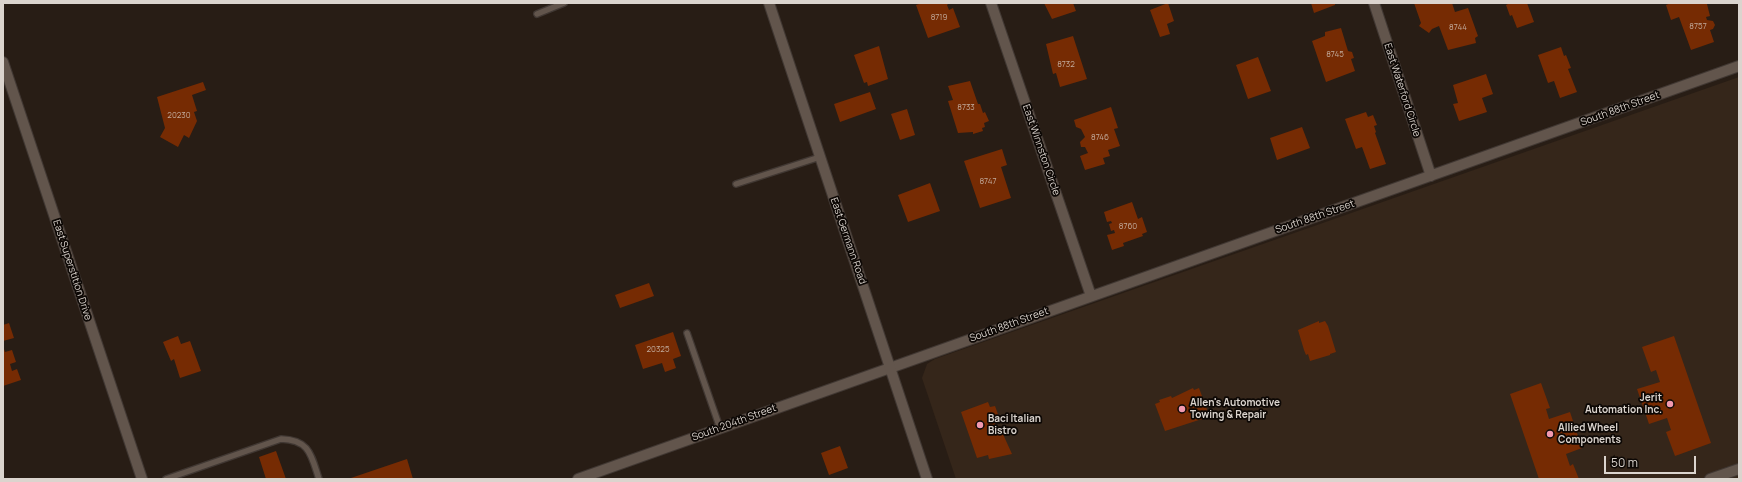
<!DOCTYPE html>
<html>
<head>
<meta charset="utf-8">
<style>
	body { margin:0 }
	#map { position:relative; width:1742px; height:482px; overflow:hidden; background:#281d15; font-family:Manrope,sans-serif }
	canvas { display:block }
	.frame { position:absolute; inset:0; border:4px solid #dbd4ce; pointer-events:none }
	.scale { position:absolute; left:1604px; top:456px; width:92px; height:18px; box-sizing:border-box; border:2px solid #dbd4ce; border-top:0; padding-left:5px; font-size:12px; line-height:14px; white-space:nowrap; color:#dbd4ce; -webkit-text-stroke:3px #0d0805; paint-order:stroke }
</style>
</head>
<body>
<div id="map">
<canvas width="1742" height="482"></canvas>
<div class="frame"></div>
<div class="scale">50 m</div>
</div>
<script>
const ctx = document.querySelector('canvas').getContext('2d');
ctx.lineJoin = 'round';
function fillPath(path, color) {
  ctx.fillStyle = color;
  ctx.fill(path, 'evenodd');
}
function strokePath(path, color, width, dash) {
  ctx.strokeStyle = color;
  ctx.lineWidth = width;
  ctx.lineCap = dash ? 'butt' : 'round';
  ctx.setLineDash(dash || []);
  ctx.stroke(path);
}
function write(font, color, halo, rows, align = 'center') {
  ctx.font = font + ' Manrope,sans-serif';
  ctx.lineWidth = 3.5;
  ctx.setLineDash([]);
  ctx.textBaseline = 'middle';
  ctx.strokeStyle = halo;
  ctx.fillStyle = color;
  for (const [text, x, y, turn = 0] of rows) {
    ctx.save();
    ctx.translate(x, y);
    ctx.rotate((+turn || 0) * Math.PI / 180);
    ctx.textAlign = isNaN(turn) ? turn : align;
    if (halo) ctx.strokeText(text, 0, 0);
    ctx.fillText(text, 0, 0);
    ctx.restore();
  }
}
fillPath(new Path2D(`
	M1739 77V479H956L922 378 927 364 935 359Z`), '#35261a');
fillPath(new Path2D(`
	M922 3H949L947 5 949 10 953 8 960 27 928 38 916 5Z
	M1044 3H1073L1076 11 1052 19Z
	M1168 3 1174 21 1167 24 1170 34 1160 37 1150 10Z
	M1311 3H1335V5L1314 13Z
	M1414 3H1452L1455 12 1468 8 1478 36 1475 38 1476 43 1448 50 1439 26 1432 29 1429 33 1419 26 1421 23Z
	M1510 3H1527L1534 22 1517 28 1512 15 1510 16 1506 5Z
	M1671 3 1707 4 1710 16 1706 17 1707 20 1713 21 1715 25 1713 29 1710 30 1714 42 1691 50 1679 17 1671 20 1666 5Z
	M1341 28 1348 51 1352 52 1354 58 1351 59 1355 71 1326 82 1312 41 1325 36V32Z
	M1073 36 1087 79 1060 87 1056 73 1053 74 1046 44Z
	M879 46 888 79 868 86 867 82 864 83 854 55Z
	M1561 47 1564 56 1566 55 1571 68 1568 69 1577 92 1560 98 1554 81 1548 83 1538 55Z
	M1258 57 1271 91 1248 99 1236 65Z
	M1486 74 1493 94 1482 98 1487 112 1459 121 1453 104 1458 103 1453 85Z
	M970 81 978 104H980L983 113 985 112 989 121 984 123 985 127 982 128 983 131 973 134V132L958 133 948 101 953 100 948 86Z
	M203 82 206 90 192 95 197 111 194 112 197 121 189 138 184 135 178 147 160 137 165 128 157 97Z
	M870 92 876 109 840 122 834 104Z
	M1111 107 1118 128 1114 129 1120 146 1108 150 1110 156 1103 158 1105 164 1085 170 1080 156 1088 153 1085 147H1081L1080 142 1085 137 1081 129 1076 127 1074 120Z
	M907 109 915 135 900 140 891 114Z
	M1366 112 1368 117 1373 115 1377 125 1374 126 1376 132 1375 133 1386 164 1370 169 1362 147 1356 149 1345 119Z
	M1302 127 1310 148 1277 160 1270 138Z
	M1002 149 1007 165 1001 167 1011 198 980 208 964 161Z
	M930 183 940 211 908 222 898 195Z
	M1132 202 1138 219 1142 217 1147 232 1142 234 1143 236 1123 243 1124 246 1112 250 1107 235 1115 233 1114 230 1111 231 1109 224 1112 223 1111 221 1107 222 1104 212Z
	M649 283 654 296 620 308 615 295Z
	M1319 321V323L1325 321 1328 326 1336 352 1330 354V355L1310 361 1308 354 1306 355 1304 350 1298 330Z
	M9 323 14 338 3 341V325Z
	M673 332 681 356 673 359 676 368 665 372 662 363 643 369 635 345Z
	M178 336 181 344 190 341 201 371 180 378 174 359 171 361 163 342Z
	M1674 336 1711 443 1675 456 1666 432 1671 430 1667 418 1649 424 1637 389 1660 382 1656 370 1651 372 1642 347Z
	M3 346 5 352 12 350 16 362 10 364 12 371 17 369 21 380 3 386Z
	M1541 383 1550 408 1546 409 1549 419 1570 412 1582 448 1566 454 1570 466 1573 464 1579 479H1539L1510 394Z
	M1193 388 1194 390 1199 388 1209 415 1202 419 1165 431 1155 404 1160 402 1159 400 1171 396 1172 398Z
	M988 402 990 407 995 406 999 417 993 419 998 433 1002 432 1012 454 989 459 988 455 977 458 961 412Z
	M840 446 848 468 829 475 821 453Z
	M276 451 286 479H266L259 457Z
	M407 459 413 479H348Z`), '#762b03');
const lane = new Path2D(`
	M537 14 564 3
	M736 184 820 157
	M687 333 720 428
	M166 479 281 439C310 440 311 455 319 479`);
const street = new Path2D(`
	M991 3 1091 296
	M1374 3 1431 176
	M3 62 142 479
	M578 479 1739 66
	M1710 479 1739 469`);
const secondary = new Path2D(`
	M769 3 927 479`);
strokePath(lane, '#413833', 8);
strokePath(street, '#413833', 12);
strokePath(secondary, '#413833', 12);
strokePath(lane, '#62554c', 5.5);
strokePath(street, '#62554c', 10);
strokePath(secondary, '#62554c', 10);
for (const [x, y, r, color] of [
	[1670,404,4,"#f29ab0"],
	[1182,409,4,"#f29ab0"],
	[980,425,4,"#f29ab0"],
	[1550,434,4,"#f29ab0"]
]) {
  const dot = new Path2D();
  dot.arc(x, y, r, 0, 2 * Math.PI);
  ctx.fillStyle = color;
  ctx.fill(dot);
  strokePath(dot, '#0d0805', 1.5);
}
write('8px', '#c2aa9b', null, [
	["8719",939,18],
	["8757",1698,27],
	["8744",1458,28],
	["8745",1335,55],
	["8732",1066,65],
	["8733",966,108],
	["20230",179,116],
	["8746",1100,138],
	["8747",988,182],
	["8760",1128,227],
	["20325",658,350]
]);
write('10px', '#dbd4ce', '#0d0805', [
	["East Waterford Circle",1402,90,72],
	["South 88th Street",1620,109,-20],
	["East Winnston Circle",1041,150,71],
	["South 88th Street",1315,217,-19],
	["East Germann Road",848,241,71],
	["East Superstition Drive",72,270,72],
	["South 88th Street",1009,325,-20],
	["South 204th Street",734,423,-20]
]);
write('bold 10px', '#dbd4ce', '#0d0805', [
	["Jerit",1662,398,"right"],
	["Automation Inc.",1662,410,"right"],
	["Allen's Automotive",1190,403],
	["Towing & Repair",1190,415],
	["Baci Italian",988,419],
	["Bistro",988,431],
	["Allied Wheel",1558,428],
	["Components",1558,440]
], 'left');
</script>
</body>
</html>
